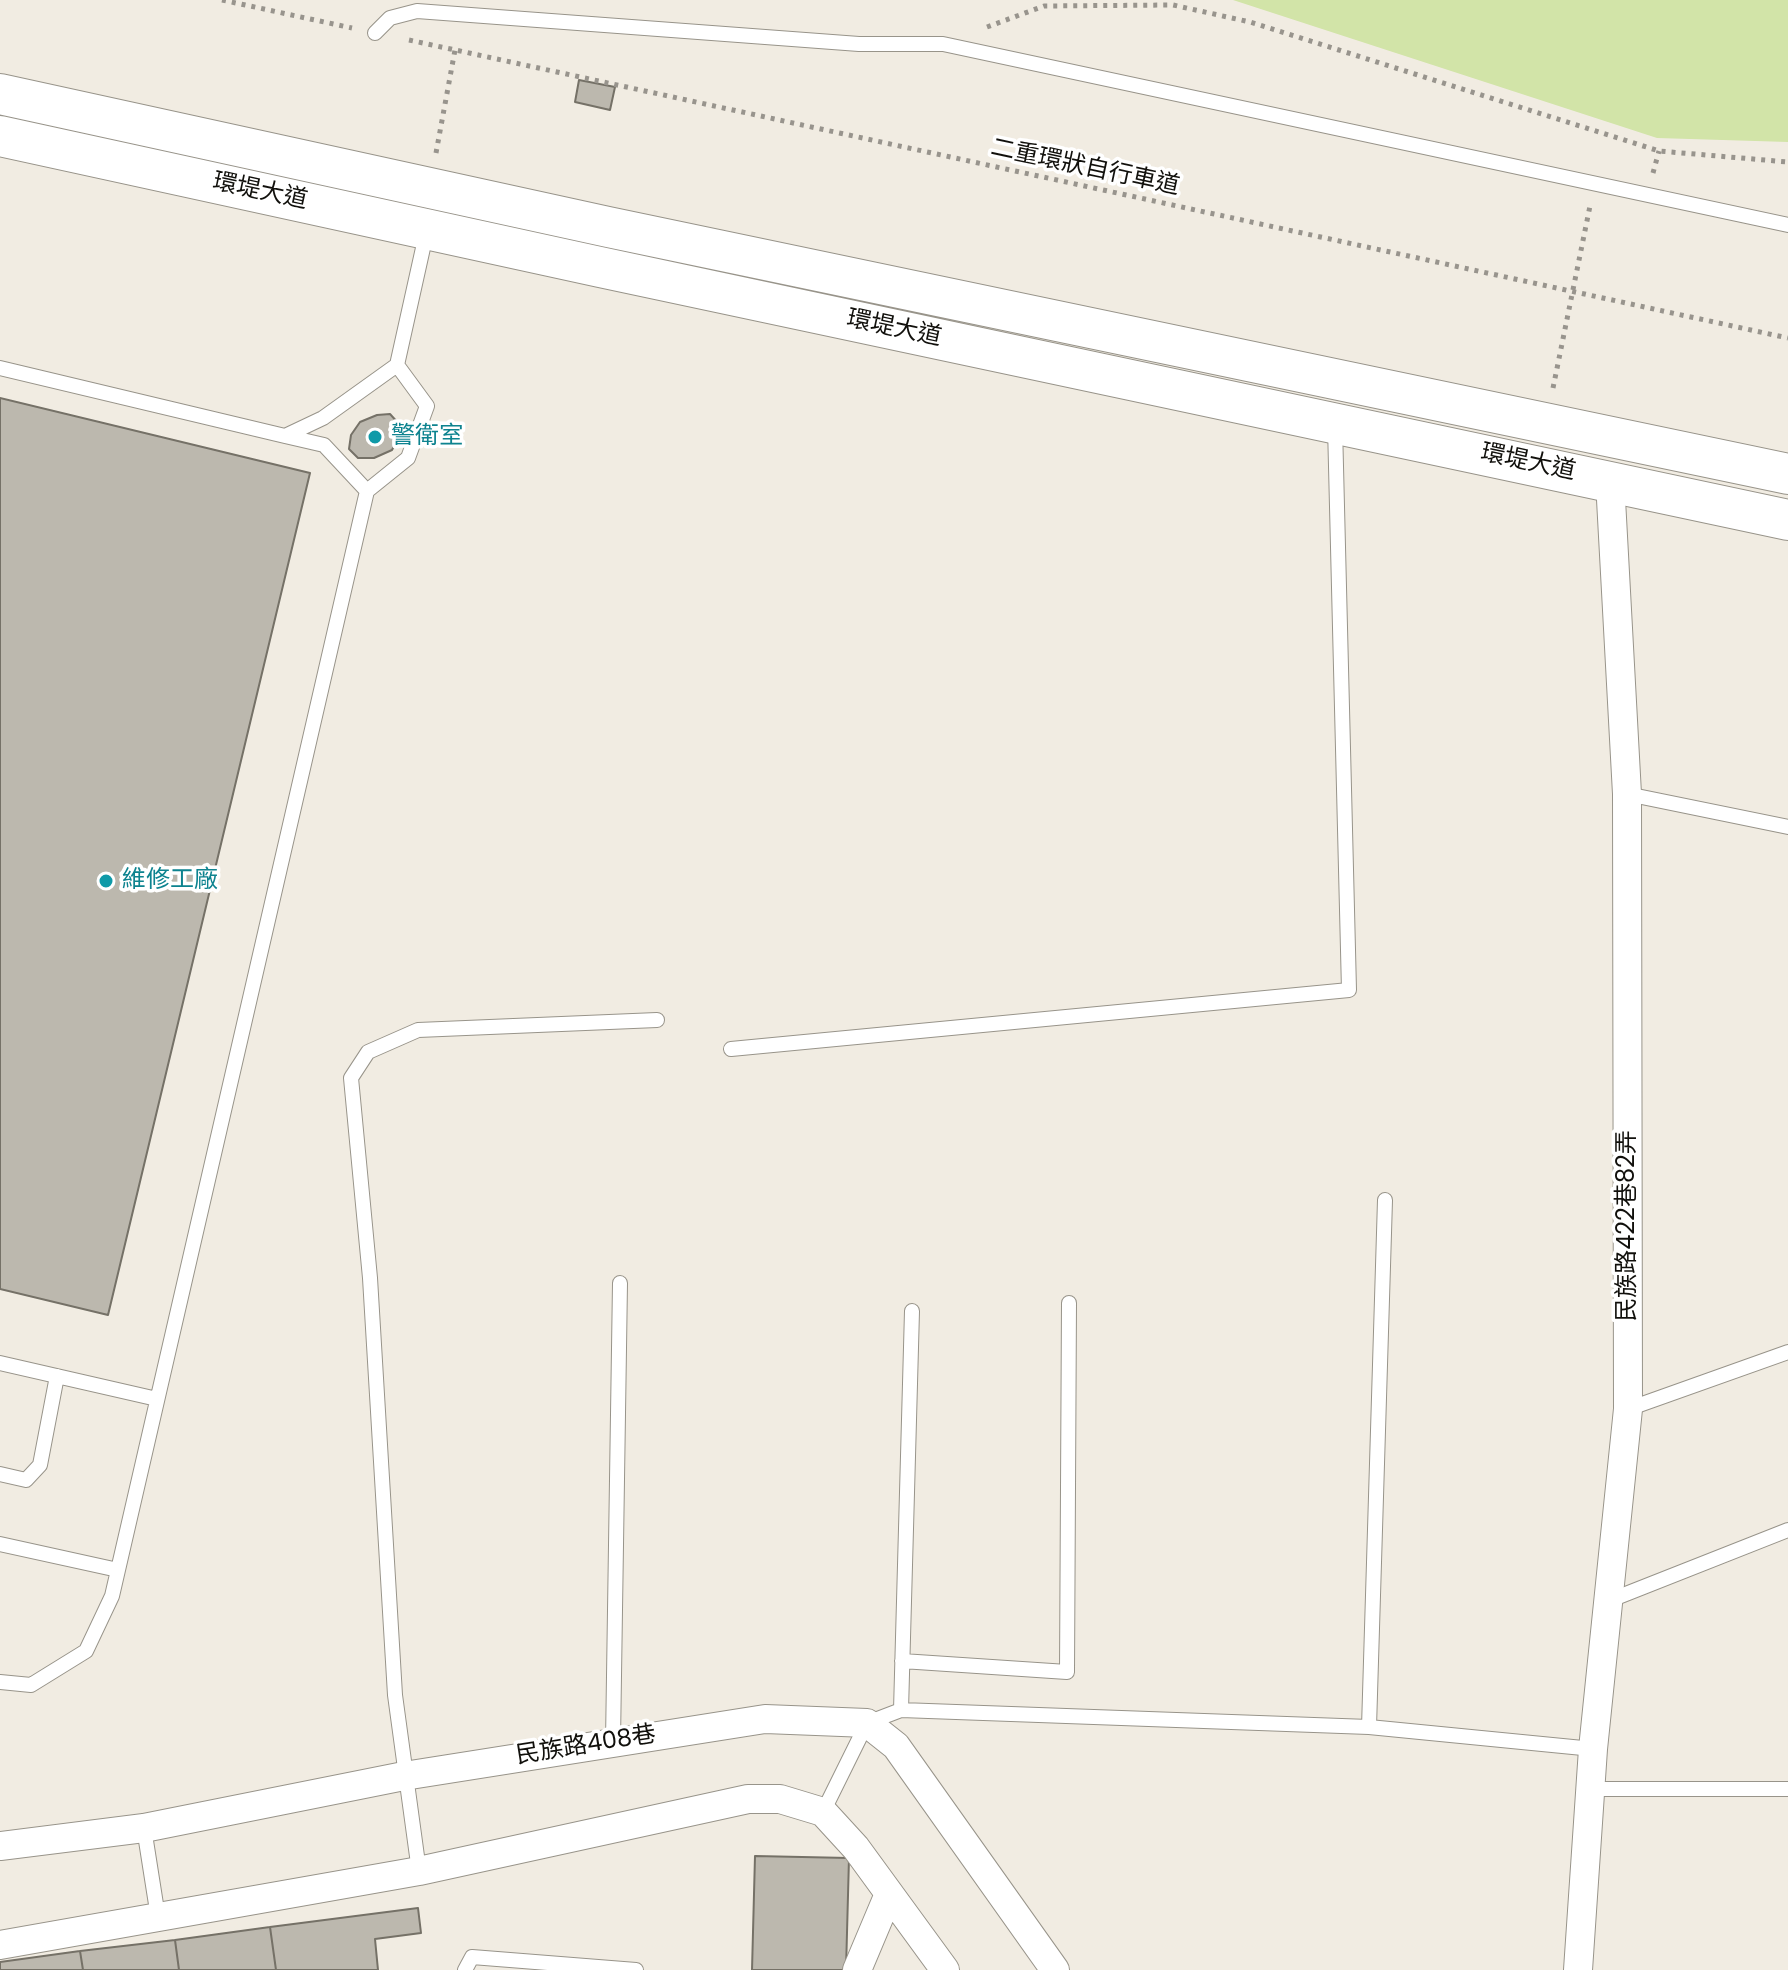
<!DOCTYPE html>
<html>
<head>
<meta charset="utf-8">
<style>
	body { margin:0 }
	canvas { display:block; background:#f1ece2 }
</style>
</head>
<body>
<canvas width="1788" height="1970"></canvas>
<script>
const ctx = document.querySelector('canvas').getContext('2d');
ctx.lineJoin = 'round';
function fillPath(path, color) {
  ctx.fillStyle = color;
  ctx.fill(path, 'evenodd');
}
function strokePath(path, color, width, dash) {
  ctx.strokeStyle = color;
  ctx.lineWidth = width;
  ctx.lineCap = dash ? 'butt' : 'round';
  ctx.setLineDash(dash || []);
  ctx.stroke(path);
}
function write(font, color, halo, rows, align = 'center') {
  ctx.font = font + ' Poppins,"Noto Sans TC",sans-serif';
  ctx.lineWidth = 7;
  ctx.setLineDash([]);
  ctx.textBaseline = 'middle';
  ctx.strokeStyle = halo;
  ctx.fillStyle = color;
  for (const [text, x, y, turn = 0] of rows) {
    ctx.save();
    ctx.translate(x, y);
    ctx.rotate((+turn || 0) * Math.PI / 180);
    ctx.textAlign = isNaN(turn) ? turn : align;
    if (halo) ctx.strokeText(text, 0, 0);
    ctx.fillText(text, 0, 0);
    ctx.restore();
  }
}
fillPath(new Path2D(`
	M1233 0H1788V142L1657 138Z`), '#d2e4a8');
const building = new Path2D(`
	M579 80 615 87 610 110 575 102Z
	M0 398 310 473 108 1315 0 1289Z
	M390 414 399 424 398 438 392 450 374 458H358L349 449 351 435 360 422 377 415Z
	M755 1856 849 1858 846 1970H752Z
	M418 1908 421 1933 375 1939 378 1970H276L270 1927Z
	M270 1927 276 1970H179L175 1940Z
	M175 1940 179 1970H83L80 1951Z
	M80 1951 83 1970H0V1962Z`);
fillPath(building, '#bcb8ae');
strokePath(building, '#757167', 2);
const lane = new Path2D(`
	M375 33 390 18 417 11 859 44H943L1788 225
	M0 368 285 436 323 418 397 365 427 230
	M285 436 324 445 367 491
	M1627 794 1788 827
	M731 1049 1349 990 1335 426
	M1385 1200 1369 1727 1593 1749
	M0 1363 157 1399
	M1628 1409 1788 1352
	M0 1474 26 1480 40 1465 57 1376
	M0 1544 118 1570
	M1608 1601 1788 1530
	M902 1661 1067 1672 1069 1303
	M0 1682 31 1685 86 1651 112 1596 367 491 408 458 427 406 397 365
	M901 1710 912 1311
	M613 1741 620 1283
	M1589 1789H1788
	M823 1812 867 1723 901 1710 1369 1727
	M144 1828 158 1917
	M419 1871 395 1695 370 1278 351 1078 368 1052 418 1030 657 1020
	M465 1970 472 1957 636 1970`);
const street = new Path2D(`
	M0 1846 144 1828 404 1776 765 1719 867 1723 896 1746 1055 1970
	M0 1945 419 1871 748 1799H780L823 1812 856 1848 945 1970
	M857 1970 889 1894
	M1578 1970 1593 1749 1628 1409 1627 794 1610 481`);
const secondary = new Path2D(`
	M0 94 608 227 1788 474
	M0 136 600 267 1788 520`);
strokePath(lane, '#98948a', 16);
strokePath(street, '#98948a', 30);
strokePath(secondary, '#98948a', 42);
strokePath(new Path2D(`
	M222 0 352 28
	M987 27 1044 6 1173 5 1250 22 1659 151 1788 162
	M409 40 1788 338
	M436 153 455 50
	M1653 173 1659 151
	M1553 388 1590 206`), '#98948d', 5, [4, 6]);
strokePath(lane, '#fff', 14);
strokePath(street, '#fff', 28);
strokePath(secondary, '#fff', 40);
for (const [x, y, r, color] of [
	[375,437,8,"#0f9aa8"],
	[106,881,8,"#0f9aa8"]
]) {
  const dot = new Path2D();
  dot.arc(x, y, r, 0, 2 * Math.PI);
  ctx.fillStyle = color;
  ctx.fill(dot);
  strokePath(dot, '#fff', 3);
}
write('24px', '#11100c', '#fff', [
	["二重環狀自行車道",1085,168,12],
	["環堤大道",260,192,12],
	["環堤大道",894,329,12],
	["環堤大道",1528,463,12],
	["民族路422巷82弄",1628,1226,-90],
	["民族路408巷",586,1746,-9]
]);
write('24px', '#0d838f', '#fff', [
	["警衛室",391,437],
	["維修工廠",122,881]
], 'left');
</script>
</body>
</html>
